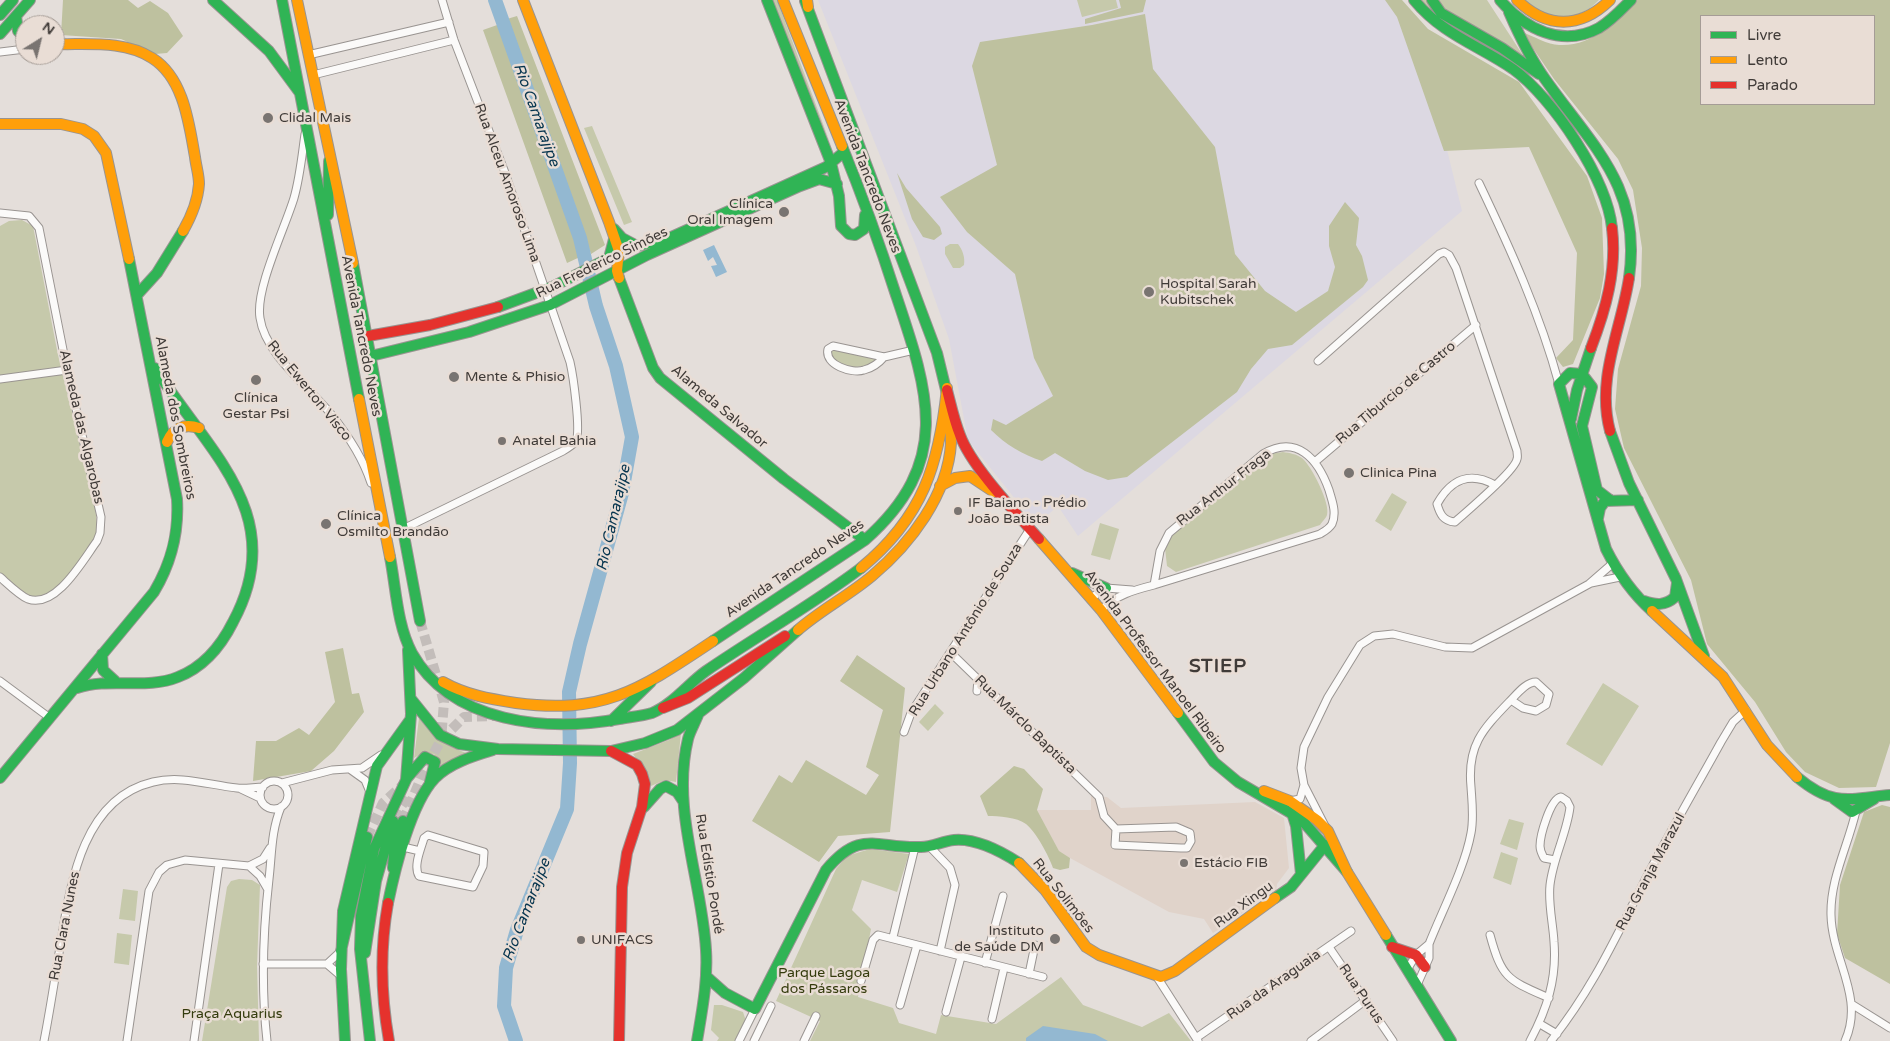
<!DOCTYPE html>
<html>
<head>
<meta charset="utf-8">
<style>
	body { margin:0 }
	#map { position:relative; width:1890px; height:1041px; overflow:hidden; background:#e4deda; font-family:"Varela Round",sans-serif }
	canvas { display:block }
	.legend { position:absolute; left:1700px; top:15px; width:175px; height:90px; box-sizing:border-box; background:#e9ddd5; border:1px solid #a59c96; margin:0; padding:6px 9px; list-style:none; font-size:15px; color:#403b38 }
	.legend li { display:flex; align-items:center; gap:10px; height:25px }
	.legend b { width:25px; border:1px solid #a59c96 }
	.north { position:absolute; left:15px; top:15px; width:50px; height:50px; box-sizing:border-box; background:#e9ddd5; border:1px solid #a59c96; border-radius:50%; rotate:36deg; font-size:14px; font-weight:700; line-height:20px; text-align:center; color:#403b38 }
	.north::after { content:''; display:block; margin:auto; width:18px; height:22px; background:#797471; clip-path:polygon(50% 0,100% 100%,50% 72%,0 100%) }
</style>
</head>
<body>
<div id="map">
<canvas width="1890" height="1041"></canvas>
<ul class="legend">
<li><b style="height:6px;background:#30b455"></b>Livre</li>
<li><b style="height:6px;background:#ff9f0a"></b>Lento</li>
<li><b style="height:6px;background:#e5322d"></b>Parado</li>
</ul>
<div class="north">N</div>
</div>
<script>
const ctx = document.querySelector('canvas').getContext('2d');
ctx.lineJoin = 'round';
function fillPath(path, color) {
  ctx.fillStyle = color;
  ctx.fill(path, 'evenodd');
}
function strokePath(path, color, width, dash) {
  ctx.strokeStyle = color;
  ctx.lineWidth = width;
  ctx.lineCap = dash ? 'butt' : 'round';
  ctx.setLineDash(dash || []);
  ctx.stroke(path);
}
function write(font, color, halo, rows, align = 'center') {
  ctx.font = font + ' "Varela Round",sans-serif';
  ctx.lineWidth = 5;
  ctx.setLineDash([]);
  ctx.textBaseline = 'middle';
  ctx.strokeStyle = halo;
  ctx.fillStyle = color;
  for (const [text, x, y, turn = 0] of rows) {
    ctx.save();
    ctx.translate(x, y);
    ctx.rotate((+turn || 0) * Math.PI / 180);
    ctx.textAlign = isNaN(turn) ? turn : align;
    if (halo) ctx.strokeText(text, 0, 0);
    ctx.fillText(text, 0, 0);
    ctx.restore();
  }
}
fillPath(new Path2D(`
	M1091 796 1107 797 1121 808 1255 802 1284 818 1289 868 1277 884 1276 892 1267 893 1235 919 1213 933 1204 919 1169 912 1059 852 1037 810H1091Z`), '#e0d3ca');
fillPath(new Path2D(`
	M818 0H1398L1416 23 1462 211 1078 536 1058 506 1036 525 968 440 949 339 916 246Z`), '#dcd8e2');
fillPath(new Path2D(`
	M772 0H777L832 148Z
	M1077 0H1116L1118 8 1082 17Z
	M1419 0H1487L1539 80 1493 50 1452 30Z
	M1524 0H1599C1576 24 1548 20 1524 0Z
	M592 126 632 222 624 225 584 128Z
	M22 220 33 226 58 355 95 506 98 535 55 593 45 597 32 598 0 575V226L9 221Z
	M950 244H958C963 251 965 257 964 265L960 268H953L945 254V247Z
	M831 350H837L881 358C864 369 847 371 831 358Z
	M1283 452C1290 453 1296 454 1302 458 1311 465 1331 504 1327 515 1326 518 1322 522 1320 525L1176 572 1167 566 1165 548 1172 534 1270 454Z
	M1392 493 1407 502 1391 531 1375 521Z
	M1100 523 1119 529 1110 560 1091 555Z
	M1603 683 1639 706 1602 766 1566 744Z
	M935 704 944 713 928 731 919 722Z
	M419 718C433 736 445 746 467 753L442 767 434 754 423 753 414 758Z
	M681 733 676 782 665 780 651 786 647 774 633 754 669 740Z
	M1509 819 1524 823 1517 850 1500 844Z
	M870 849 909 854 897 892 862 880 852 910 871 929 858 997 893 1008 899 1023 936 1034 941 1015 996 1024 1061 977 1083 1005 1142 1027 1169 1013 1191 1041H810L820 1021 776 1001 836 869 847 856Z
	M1501 852 1518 858 1511 885 1493 878Z
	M239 879 252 880 260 885 257 966 259 1041H202L227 887 231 881Z
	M123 889 138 891 135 921 119 919Z
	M117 933 132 935 129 965 114 963Z
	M714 1005H722L743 1012 746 1021 737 1041H717L719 1038 711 1030Z`), '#c6c9ab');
fillPath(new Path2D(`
	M63 0H128L138 8 150 1 168 13 183 36 167 53 155 54 121 39 61 35Z
	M1119 0H1146L1143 12 1085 24V19L1121 8Z
	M1385 0H1402L1428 29 1519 82 1587 176 1602 218 1604 274 1600 298 1573 364 1563 367 1556 358 1573 340 1577 253 1529 147 1444 151 1397 17Z
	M1637 0H1890V743L1876 787 1839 788 1805 772 1786 752 1755 702 1707 644 1691 580 1624 448 1615 409 1618 369 1641 286 1642 248 1633 190 1618 159 1554 79 1522 32C1533 36 1548 45 1559 45 1592 47 1615 21 1637 0ZM1701 16H1874V104H1701Z
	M1145 14 1153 69 1215 147 1235 254 1265 291 1296 312 1328 291 1335 267 1329 246V226L1345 202 1359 218 1356 245 1362 256 1368 280 1363 287 1292 345 1268 349 1251 369 1237 392 1127 477 1108 480 1085 471 1055 453 1042 461C1023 455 1005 444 991 430L993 419 1006 425 1053 396 1034 358 1015 274 967 232 940 197 997 165 972 66 980 42 1092 25Z
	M517 16 605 245 591 254 507 19Z
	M500 24 580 257 567 263 483 30Z
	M897 173 906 188 940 227 942 234 934 240 923 237 912 219Z
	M343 648 352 694 359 693 364 712 334 751 311 771 253 781 256 741H276L299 728 309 735 335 702 325 652Z
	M857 655 905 688 890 832 838 836 819 862 752 821 779 775 792 783 806 760 866 795 879 775 866 767 883 710 840 681Z
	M1014 766 1024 769 1043 789 1037 810 1059 851 1070 858 1069 868 1060 870 1053 868C1049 856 1036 832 1026 824 1017 817 998 816 988 816L980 796Z
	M1882 805 1890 807V984L1845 958 1837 934 1840 885 1864 812Z`), '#bec19f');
fillPath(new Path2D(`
	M714 245 727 272 716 277 711 266 717 265 713 257 708 261 703 250Z
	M1043 1026 1095 1034 1108 1041H1026V1038Z`), '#93b8d1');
strokePath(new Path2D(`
	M495 0 580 238 596 306 616 366 632 437 622 493 580 644 569 692 570 763 567 809 517 930 506 968 504 1006 516 1041`), '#93b8d1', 14);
strokePath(new Path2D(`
	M420 621 444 702 441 740`), '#c3bdba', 10, [10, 5]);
strokePath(new Path2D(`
	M394 818 407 797
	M403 821 424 771 441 740 464 717 494 716
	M367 837 383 803 404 784`), '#c3bdba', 10, [10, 5]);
const street = new Path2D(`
	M0 52 25 49
	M308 55 449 22
	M313 75 454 40
	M305 134C302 155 300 177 294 198 285 228 255 289 260 318 265 354 308 386 331 414 347 434 363 458 371 483
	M1479 183C1510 248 1540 314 1559 384
	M0 213 29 216 39 228 67 370 101 517 100 533 97 541C83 560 56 609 28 599 19 595 8 584 0 577
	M833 346 884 357C879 363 872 368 864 370 852 374 824 365 828 349Z
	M884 357 914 350
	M1318 361 1439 254 1444 252 1449 255 1456 268 1517 451C1517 454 1518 457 1517 459 1515 471 1466 512 1455 522 1443 521 1440 514 1437 504 1451 479 1470 471 1495 485
	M0 379 67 370
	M1316 461 1476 325
	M403 529 563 451C568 448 573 445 576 441 581 430 573 375 570 362L504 170 454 40 442 0
	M1591 583 1620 577
	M1091 598 1106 588 1132 590
	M1101 610C1116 595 1134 590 1154 585L1320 534C1325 531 1329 529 1332 524 1337 512 1332 501 1329 490 1318 459 1297 434 1263 454L1169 533 1160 551 1154 585
	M951 653 1099 797 1104 816 1116 829 1176 827 1190 833 1191 841 1187 848H1181L1115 845 1116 829
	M0 681 50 718
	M977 691 978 679
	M904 732 911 713 1030 529
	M351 770 365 780 370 792
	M260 795a14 14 0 1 1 28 0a14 14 0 1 1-28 0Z
	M282 783 332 770 362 768 381 755
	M241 789 260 798
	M1290 801 1300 799 1304 785
	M1324 824 1304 785 1301 768 1304 747 1328 697 1360 645 1374 636 1393 634 1445 647 1472 648 1589 584 1612 564
	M428 835 484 852 483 866 473 887 419 876C413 866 421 849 424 838Z
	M403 847 420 851
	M930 847 950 868 955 885 940 951
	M249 866 263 859 270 848
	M1490 935C1502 979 1508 980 1549 998
	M893 937 915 847
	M1329 947 1393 1041
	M985 963 1003 896
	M263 964H327L341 976
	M327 964 341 951
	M1407 970 1416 955 1429 944
	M1029 974 1035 945
	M1157 977 1198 1041
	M861 981 873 940 878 935 1043 977
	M1417 985 1429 958V944C1442 911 1465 867 1471 833 1474 818 1472 802 1471 787 1467 746 1482 730 1509 702 1517 694 1526 682 1536 682L1549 694 1546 705 1536 711 1523 708 1511 700
	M900 1005 917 945
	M1853 1005 1890 1028
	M946 1012 961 957
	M992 1019 1004 968
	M1540 1024 1557 1034
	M1196 1038 1351 931
	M44 1041C50 1010 55 978 60 947 70 887 81 799 153 782 181 775 209 785 237 788 245 789 255 787 263 787
	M127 1041 149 891 159 872 167 865 185 860 249 866 260 876 267 888
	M194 1041 219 864
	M267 1041C261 987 263 932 269 879 272 854 271 831 281 807
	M739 1041 755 1009
	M754 1041 771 1006
	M804 1041 816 1016
	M1311 1041 1366 1000
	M1530 1041C1547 1009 1557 979 1554 942 1553 923 1548 904 1550 885 1553 858 1567 833 1570 807L1567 801 1561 797C1550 799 1540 836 1540 846 1540 851 1542 854 1544 858L1555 860
	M1551 1041C1590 992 1612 945 1640 890 1665 840 1694 791 1721 742L1733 722 1746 710
	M1845 1041C1865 997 1832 960 1831 915 1830 879 1848 846 1856 811`);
const fast = new Path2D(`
	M213 0 269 51 300 93
	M282 0 359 399
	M767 0 831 163 839 196 841 226 849 234 855 235 864 229 865 215
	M1414 0C1443 35 1478 45 1513 69 1553 98 1607 179 1612 228
	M1432 0 1441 13 1502 48 1539 74
	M1500 0C1525 29 1562 48 1599 28 1611 21 1621 10 1631 0
	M805 1 937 353 947 394
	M1509 12C1519 35 1530 58 1545 79 1593 147 1642 187 1629 278
	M0 15 13 0
	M16 16 18 31 25 38
	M0 34 30 0
	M328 215 329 161
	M614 229 622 238 637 246 667 239 826 167 844 152
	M353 263 420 621
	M619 278 653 368 660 378 784 479 865 540
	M137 295 157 273 183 231
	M498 307 552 287 609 258 614 239
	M371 356 469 332 550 305 647 255 800 186 819 179 837 184
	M1571 419 1577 390 1591 348
	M1610 431 1629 483 1676 579 1704 656
	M1610 500 1597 490 1582 426 1592 387 1582 374 1570 373 1559 384 1606 549C1618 573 1632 593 1652 611
	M1598 518 1600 508 1605 501 1638 500
	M390 557C396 588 397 625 412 653 452 724 548 732 619 719 630 717 642 716 652 713 672 705 689 683 706 671 757 636 812 605 861 568
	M1072 573 1106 588
	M1644 601C1656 605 1665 606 1675 597L1677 583
	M713 641 865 540C953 462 929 393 896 295 880 245 862 195 842 146
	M102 654 103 670 115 681
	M77 688C110 677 146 690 178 677 204 667 221 646 233 622 291 515 207 451 155 368
	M411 699 440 735 459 744 498 749 611 751 645 743 677 730 744 678 798 630
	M1178 713 1214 762 1238 782 1301 819 1347 872
	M611 721 651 682
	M1797 777C1833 807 1848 799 1890 795
	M0 778 154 592C172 562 179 533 177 499L129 259
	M407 778 425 757 435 762 430 782
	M1834 799 1852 812 1874 799
	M644 807 660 789 666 786 677 792 683 801
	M1292 813 1296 826 1301 874
	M393 868 394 853 403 821
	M1275 898 1291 887 1325 845
	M388 903C395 869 411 803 435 778 450 763 473 756 493 750
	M1386 935 1451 1041
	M341 951 367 837
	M365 953 376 881 393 821
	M707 977 725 993 755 1009 826 870C861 828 876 849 921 847 932 847 943 841 954 840 976 838 1002 852 1019 863
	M345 1041 341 969 343 911 377 766 410 720
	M370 1041 360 949 361 916 374 849 406 780 411 714 408 650
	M697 1041C702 1011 708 981 706 950 702 881 671 809 688 739 690 731 695 723 698 715`);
const slow = new Path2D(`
	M297 0 353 263
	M523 0 609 222 619 251 617 271 619 278
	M783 0 842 146
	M807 0 808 7
	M1517 0C1547 29 1580 29 1610 0
	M55 44C87 45 124 40 152 58 184 78 189 124 195 157 196 166 199 175 199 184 198 200 191 217 183 231
	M0 124H61L83 129 94 136 106 153 129 259
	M359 399 390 557
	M167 442C173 428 184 423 199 428
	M940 486 955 478 970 476 994 492
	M1039 539 1101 610 1178 713
	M861 568C923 517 939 465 947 388
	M1652 611 1723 677 1767 745 1797 777
	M798 630C821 610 848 596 872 576 910 544 948 495 951 443 951 434 950 425 949 416
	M443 682C466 695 490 699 516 703 606 715 642 688 713 641
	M1264 791 1290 801 1317 820 1328 831 1347 872 1386 935
	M1019 863 1045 890 1086 947 1099 955 1161 977 1175 971 1275 898`);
const jam = new Path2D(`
	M368 336 430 325 498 307
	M1591 348C1606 309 1617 270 1612 228
	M947 390C951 405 954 420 960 435 971 466 1016 513 1039 539
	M1610 431C1596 378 1621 330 1629 278
	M663 708 688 698 785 636
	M611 751 637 765 642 774 645 784 642 807 627 853 622 887 619 1041
	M388 903C380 948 381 996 389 1041
	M1392 947 1416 955 1425 967`);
strokePath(street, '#999491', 9);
strokePath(fast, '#999491', 12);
strokePath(slow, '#999491', 12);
strokePath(jam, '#999491', 12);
strokePath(street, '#fbfaf9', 7);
strokePath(fast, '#30b455', 10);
strokePath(slow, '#ff9f0a', 10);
strokePath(jam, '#e5322d', 10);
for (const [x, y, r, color] of [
	[268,118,6,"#797471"],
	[784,212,6,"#797471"],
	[1149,292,6,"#797471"],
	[454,377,6,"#797471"],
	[256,380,6,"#797471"],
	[502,441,5,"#797471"],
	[1349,473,6,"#797471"],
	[958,511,5,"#797471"],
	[326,524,6,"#797471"],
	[1184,863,5,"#797471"],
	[1055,939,6,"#797471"],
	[581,940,5,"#797471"]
]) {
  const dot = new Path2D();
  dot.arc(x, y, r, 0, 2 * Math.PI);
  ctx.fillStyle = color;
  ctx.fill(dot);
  strokePath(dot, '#e9ddd5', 2);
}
write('14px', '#403b38', '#e9ddd5', [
	["Clidal Mais",279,118],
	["Clínica",773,204,"right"],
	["Oral Imagem",773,220,"right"],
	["Hospital Sarah",1160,284],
	["Kubitschek",1160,300],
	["Mente & Phisio",465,377],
	["Clínica",256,398,"center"],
	["Gestar Psi",256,414,"center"],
	["Anatel Bahia",512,441],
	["Clinica Pina",1360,473],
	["IF Baiano - Prédio",968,503],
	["João Batista",968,519],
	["Clínica",337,516],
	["Osmilto Brandão",337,532],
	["Estácio FIB",1194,863],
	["Instituto",1044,931,"right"],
	["de Saúde DM",1044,947,"right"],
	["UNIFACS",591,940]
], 'left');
write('14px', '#403b38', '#e9ddd5', [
	["Avenida Tancredo Neves",867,176,69],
	["Rua Alceu Amoroso Lima",507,183,70],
	["Rua Frederico Simões",602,263,-26],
	["Avenida Tancredo Neves",361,336,79],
	["Rua Ewerton Visco",309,391,51],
	["Rua Tiburcio de Castro",1396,393,-40],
	["Alameda Salvador",719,407,40],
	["Alameda dos Sombreiros",175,418,79],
	["Alameda das Algarobas",81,427,77],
	["Rua Arthur Fraga",1224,488,-38],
	["Avenida Tancredo Neves",795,569,-34],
	["Rua Urbano Antônio de Souza",966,630,-58],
	["Avenida Professor Manoel Ribeiro",1155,662,53],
	["Rua Márclo Baptista",1025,725,44],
	["Rua Granja Marazul",1651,872,-62],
	["Rua Edístio Pondé",709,874,81],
	["Rua Solimões",1063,896,52],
	["Rua Xingu",1244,905,-36],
	["Rua Clara Nunes",65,926,-79],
	["Rua da Araguaia",1274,985,-35],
	["Rua Purus",1361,994,56]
]);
write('14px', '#343b0d', '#e9ddd5', [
	["Parque Lagoa",824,973],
	["dos Pássaros",824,989],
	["Praça Aquarius",232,1014]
]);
write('italic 15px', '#05344e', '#e9ddd5', [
	["Rio Camarajipe",536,115,70],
	["Rio Camarajipe",614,518,-77],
	["Rio Camarajipe",527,910,-69]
]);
ctx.letterSpacing = '1px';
write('bold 19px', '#403b38', '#e9ddd5', [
	["STIEP",1218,667]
]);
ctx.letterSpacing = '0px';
</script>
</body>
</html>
